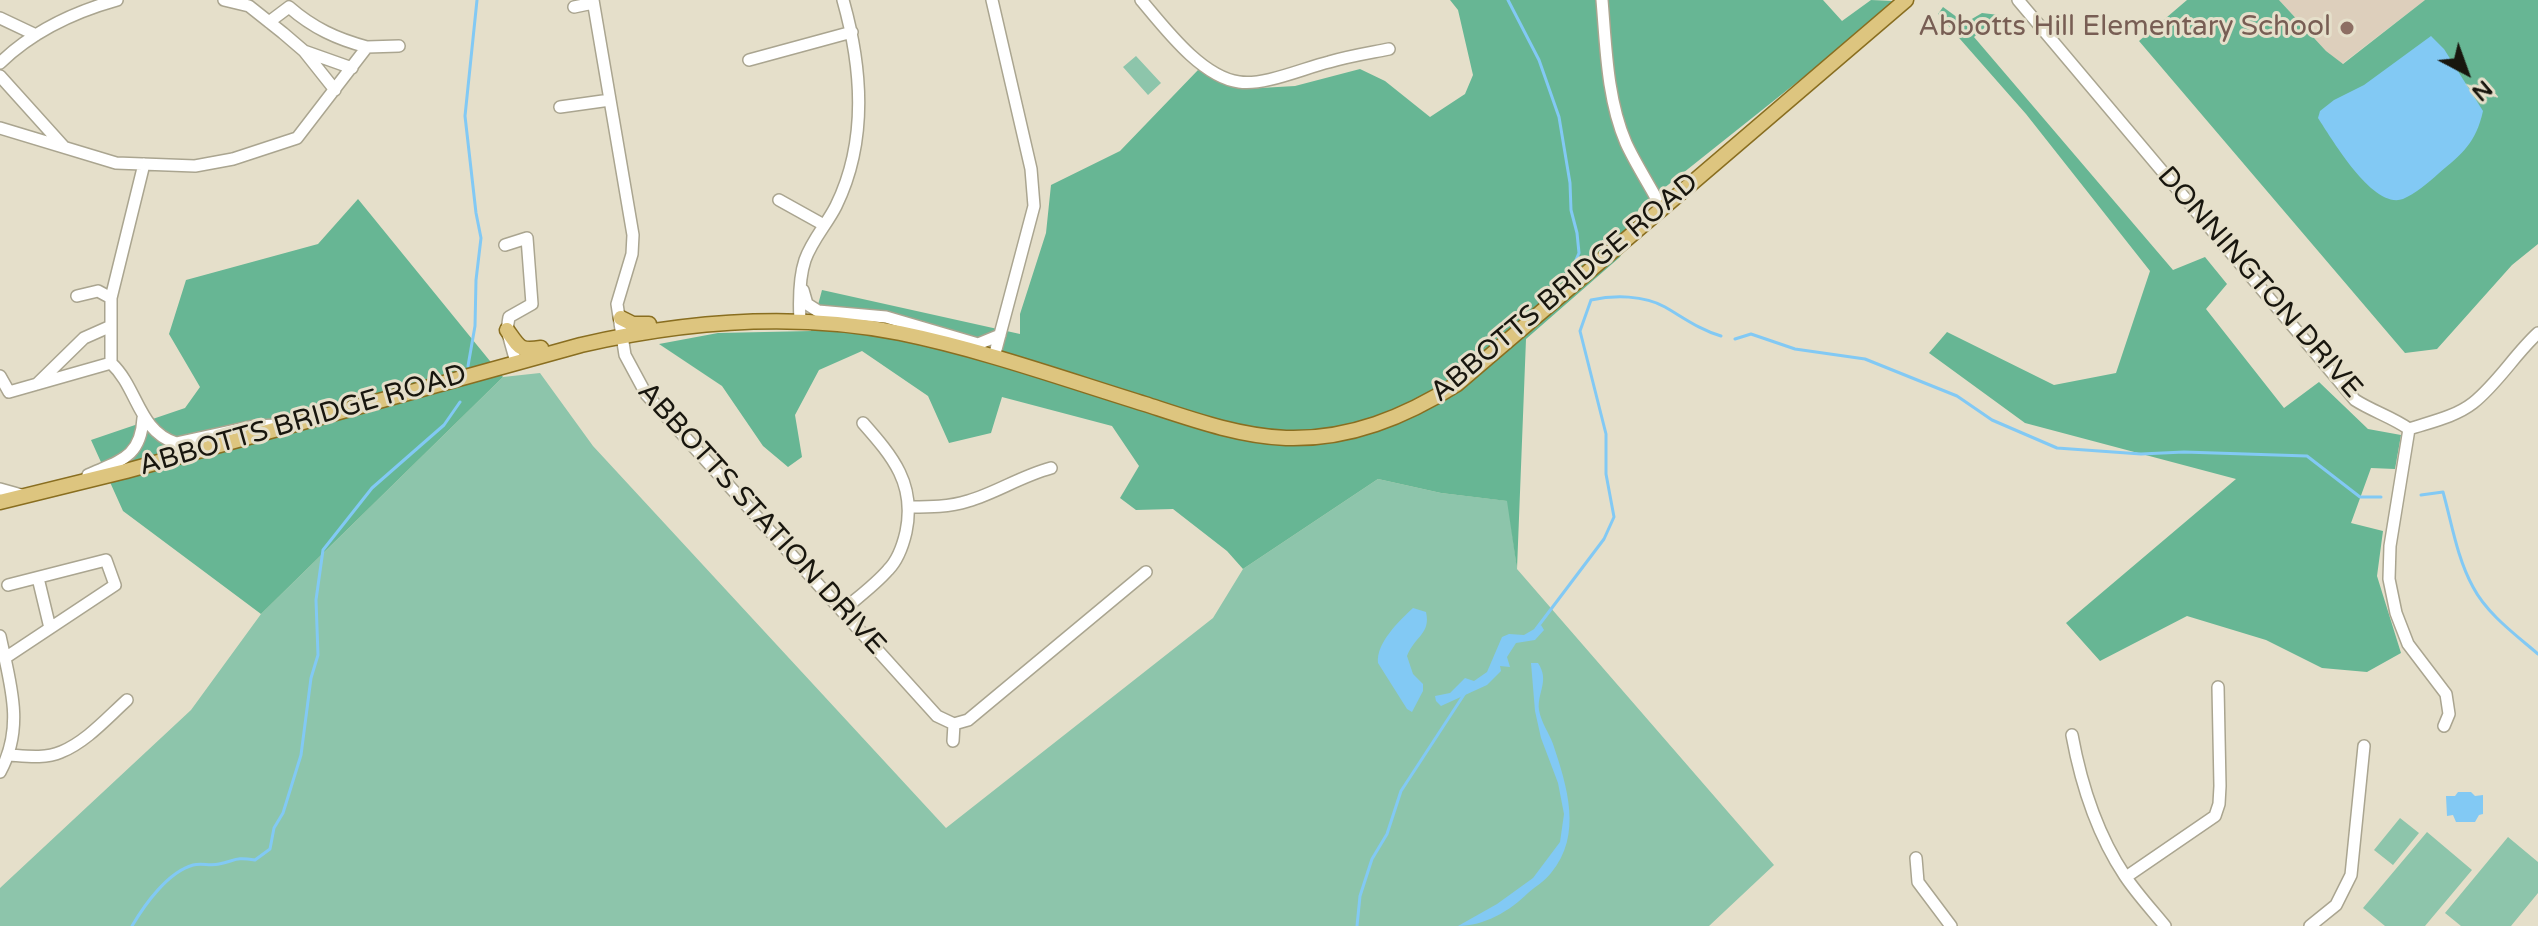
<!DOCTYPE html>
<html>
<head>
<meta charset="utf-8">
<style>
	body { margin:0 }
	#map { position:relative; width:2538px; height:926px; overflow:hidden; background:#e5dfca; font-family:"Varela Round",sans-serif }
	canvas { display:block }
	.north { position:absolute; left:2426px; top:32px; width:80px; height:80px; -webkit-text-stroke:6px #e5dfca; paint-order:stroke; rotate:139deg; font-size:22px; font-weight:700; line-height:32px; text-align:center; color:#18160e }
	.north::after { content:''; display:block; margin:auto; width:28px; height:36px; background:#18160e; clip-path:polygon(50% 0,100% 100%,50% 72%,0 100%) }
</style>
</head>
<body>
<div id="map">
<canvas width="2538" height="926"></canvas>
<div class="north">N</div>
</div>
<script>
const ctx = document.querySelector('canvas').getContext('2d');
ctx.lineJoin = 'round';
function fillPath(path, color) {
  ctx.fillStyle = color;
  ctx.fill(path, 'evenodd');
}
function strokePath(path, color, width, dash) {
  ctx.strokeStyle = color;
  ctx.lineWidth = width;
  ctx.lineCap = dash ? 'butt' : 'round';
  ctx.setLineDash(dash || []);
  ctx.stroke(path);
}
function write(font, color, halo, rows, align = 'center') {
  ctx.font = font + ' "Varela Round",sans-serif';
  ctx.lineWidth = 6;
  ctx.setLineDash([]);
  ctx.textBaseline = 'middle';
  ctx.strokeStyle = halo;
  ctx.fillStyle = color;
  for (const [text, x, y, turn = 0] of rows) {
    ctx.save();
    ctx.translate(x, y);
    ctx.rotate((+turn || 0) * Math.PI / 180);
    ctx.textAlign = isNaN(turn) ? turn : align;
    if (halo) ctx.strokeText(text, 0, 0);
    ctx.fillText(text, 0, 0);
    ctx.restore();
  }
}
fillPath(new Path2D(`
	M2279 0H2425L2342 64 2326 51Z`), '#ddcfbc');
fillPath(new Path2D(`
	M1136 56 1161 83 1148 95 1123 67Z
	M540 373 593 446 946 828 1213 618 1243 569 1378 479 1441 493 1508 501 1517 569 1774 865 1709 926H0V888L191 710 261 614 503 377Z
	M2400 818 2419 833 2393 865 2374 850Z
	M2427 832 2472 870 2425 926H2385L2363 908Z
	M2508 837 2538 862V893L2511 926H2461L2445 913Z`), '#8dc5ab');
fillPath(new Path2D(`
	M1450 0H1823L1842 21 1871 0 1893 1 1855 36 1639 208 1620 257 1526 339 1517 569 1507 501 1441 493 1378 479 1243 569 1227 551 1173 509 1136 510 1120 498 1139 466 1112 426 1002 397 991 433 949 443 928 396 862 351 819 370 795 415 802 457 788 467 763 446 722 386 659 344 718 333 811 331 822 290 1020 334V314L1046 233 1051 185 1120 151 1198 70 1243 89 1295 86 1360 69 1385 81 1430 117 1465 94 1473 75 1458 10Z
	M2187 0H2279L2326 51 2343 64 2425 0H2538V244L2512 265 2437 349 2405 353 2139 41Z
	M1943 7 1965 23 1982 13 1999 15 1974 37 2173 270 2205 257 2227 284 2206 309 2284 408 2319 382 2368 429 2401 435 2395 469 2371 468 2351 523 2383 531 2377 576 2401 653 2367 672 2322 668 2266 640 2187 616 2100 661 2066 623 2236 479 2025 423 1929 353 1947 332 2054 385 2116 373 2150 271 2026 114 1938 14Z
	M358 199 503 377 261 614 123 511 91 440 185 408 200 387 169 334 186 280 318 244Z`), '#67b694');
fillPath(new Path2D(`
	M2431 36 2444 49 2483 111C2476 143 2462 154 2438 174 2428 183 2415 194 2403 199 2373 210 2332 139 2318 118L2320 111 2334 100 2364 85Z
	M1413 608 1426 612C1431 634 1415 636 1407 656L1413 674 1423 684V691L1412 712 1407 709 1378 663C1376 643 1399 621 1413 608Z
	M1541 625 1544 630 1535 640 1516 643 1507 657 1510 667 1500 666 1501 671 1487 685 1441 706 1436 701 1435 696 1450 693 1465 678 1474 681 1487 672 1502 637 1509 634 1524 635Z
	M1531 663H1538C1550 681 1537 692 1539 710 1541 722 1549 733 1553 744 1567 786 1583 835 1551 873 1545 881 1536 886 1528 893 1510 911 1484 926 1458 926L1497 904 1533 878 1560 842 1564 814 1558 783 1541 738 1535 711Z
	M2458 792H2471L2475 796 2483 795V814L2479 815 2475 822H2456L2453 815 2447 816 2446 796H2455Z`), '#82c9f4');
strokePath(new Path2D(`
	M1508 0 1539 60 1559 117 1570 183 1571 210 1577 233 1579 253 1572 269
	M1591 300C1614 295 1644 295 1665 307 1684 318 1700 330 1721 336
	M1735 339 1751 334 1795 349 1865 359 1957 396 1992 420 2057 448 2141 454 2184 452 2307 456 2360 497H2381
	M468 366 475 326 476 280 481 238 476 213 465 116 477 0
	M2421 495 2443 492C2452 524 2457 558 2473 587 2487 614 2516 635 2538 654
	M1536 629 1604 539 1614 517 1606 474V434L1580 331 1591 300
	M132 926C145 904 168 872 193 865 201 863 211 866 219 864 237 860 235 857 255 860L270 849 274 828 283 813 301 755 311 678 318 655 316 600 323 550 372 488 444 425 460 402
	M1357 926 1360 896 1372 859 1387 834 1401 791 1465 693`), '#82c9f4', 3);
const minor = new Path2D(`
	M224 0 249 6 283 33 304 51 335 90
	M593 0 633 235 632 254 617 304 625 355 646 394 937 716 954 724 968 720 1146 572
	M992 0 1031 169 1034 206 994 357
	M1141 0C1164 27 1201 77 1239 82 1264 86 1304 68 1329 62 1349 56 1369 53 1389 49
	M1602 0C1606 47 1607 99 1626 143 1636 165 1651 187 1662 209
	M2018 0 2355 400C2372 411 2392 417 2409 429 2430 422 2455 417 2473 403 2498 383 2515 354 2538 333
	M574 7 593 3
	M0 18 36 35
	M269 22 289 7C313 28 337 39 367 47
	M304 51 352 68
	M749 60 852 32
	M0 63C33 31 74 12 117 0
	M0 76 64 147
	M560 107 610 100
	M0 128 116 163 195 166 233 159 297 138 367 47 399 46
	M779 200 824 225
	M505 245 527 238 532 304 509 317 507 330 516 362
	M803 290 807 304 818 311 886 317 978 344 1000 335
	M77 296 98 291 111 298
	M800 321C799 302 799 278 805 260 812 240 827 224 836 206 868 141 862 67 843 0
	M111 363V298L144 164
	M0 376 9 392 111 363C138 388 138 431 176 443L254 426 278 425
	M37 384 84 338 111 326
	M2409 429 2390 546 2389 579 2396 613 2408 644 2446 694 2449 714 2444 726
	M88 475C119 461 141 458 143 418
	M0 489 25 496
	M910 507C930 507 949 507 968 501 996 493 1021 476 1051 468
	M38 578 50 628
	M842 611C857 598 875 585 888 570 898 560 903 545 906 532 916 484 893 457 863 423
	M0 636C10 683 25 727 0 772
	M5 658 115 585 106 560 8 585
	M2072 735C2081 784 2097 834 2125 876 2137 894 2152 910 2165 926
	M953 741 954 724
	M9 755C25 756 45 759 61 752 86 742 107 718 127 700
	M1916 858 1918 882 1951 926
	M2126 877 2215 816 2219 804 2220 786 2218 687
	M2310 926 2336 905 2351 875 2364 746`);
const major = new Path2D(`
	M621 318 633 324H649
	M507 330C520 348 519 351 541 348
	M0 502 126 471 581 345C686 321 794 312 900 333 983 350 1064 379 1145 404 1191 419 1238 436 1286 438 1349 440 1405 417 1457 384L1906 0`);
strokePath(minor, '#aaa590', 14);
strokePath(major, '#896e20', 17);
strokePath(minor, '#fff', 11);
strokePath(major, '#ddc57f', 14);
for (const [x, y, r, color] of [
	[2347,28,8,"#8d6e63"]
]) {
  const dot = new Path2D();
  dot.arc(x, y, r, 0, 2 * Math.PI);
  ctx.fillStyle = color;
  ctx.fill(dot);
  strokePath(dot, '#e5dfca', 3);
}
write('28px', '#785e54', '#e5dfca', [
	["Abbotts Hill Elementary School",2331,28]
], 'right');
write('28px', '#18160e', '#e5dfca', [
	["DONNINGTON DRIVE",2259,283,49],
	["ABBOTTS BRIDGE ROAD",1565,288,-40],
	["ABBOTTS BRIDGE ROAD",303,421,-16],
	["ABBOTTS STATION DRIVE",761,519,48]
]);
</script>
</body>
</html>
